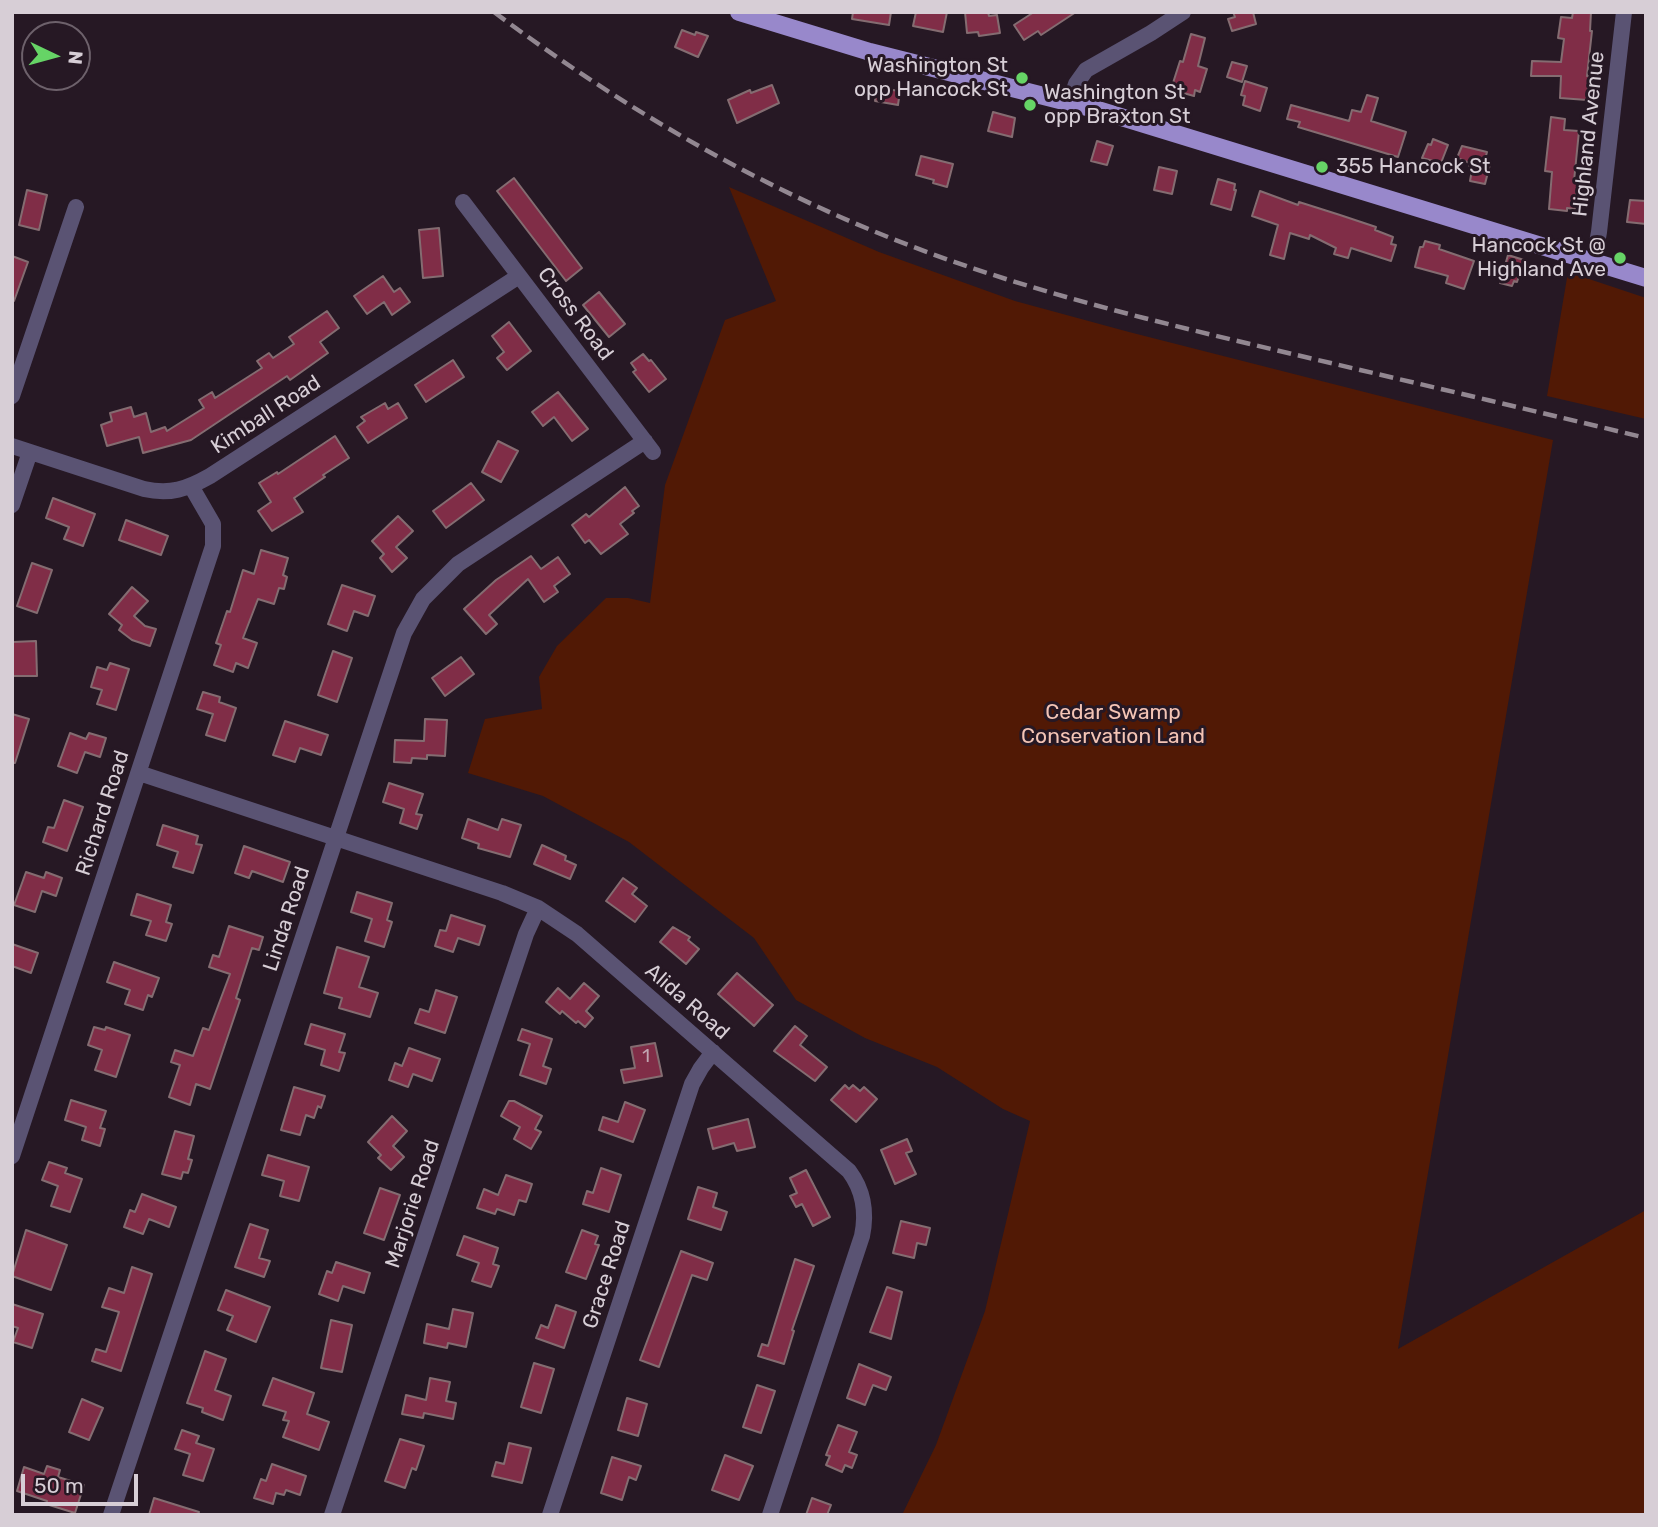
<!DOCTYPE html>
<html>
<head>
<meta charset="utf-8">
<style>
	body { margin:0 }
	#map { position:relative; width:1658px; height:1527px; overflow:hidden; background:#261824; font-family:Rubik,sans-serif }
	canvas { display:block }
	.frame { position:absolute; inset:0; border:14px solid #d7ced6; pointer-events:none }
	.north { position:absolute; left:21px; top:21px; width:70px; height:70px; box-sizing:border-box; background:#261824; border:2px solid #6d616b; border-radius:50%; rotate:95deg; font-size:19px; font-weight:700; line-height:28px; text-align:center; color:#d7ced6 }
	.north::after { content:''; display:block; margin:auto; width:24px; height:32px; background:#66d466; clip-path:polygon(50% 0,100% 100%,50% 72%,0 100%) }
	.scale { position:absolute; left:21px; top:1474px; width:117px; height:32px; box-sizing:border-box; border:4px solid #d7ced6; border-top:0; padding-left:9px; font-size:21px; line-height:24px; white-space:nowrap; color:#d7ced6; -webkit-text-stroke:5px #261824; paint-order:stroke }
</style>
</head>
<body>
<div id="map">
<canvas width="1658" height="1527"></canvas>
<div class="frame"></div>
<div class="north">N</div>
<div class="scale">50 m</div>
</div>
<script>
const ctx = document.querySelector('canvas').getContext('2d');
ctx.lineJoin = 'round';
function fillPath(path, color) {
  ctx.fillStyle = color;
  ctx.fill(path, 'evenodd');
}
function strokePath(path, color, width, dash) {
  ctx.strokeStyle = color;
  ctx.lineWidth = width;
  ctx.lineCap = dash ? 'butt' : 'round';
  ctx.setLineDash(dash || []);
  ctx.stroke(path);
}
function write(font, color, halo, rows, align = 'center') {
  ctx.font = font + ' Rubik,sans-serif';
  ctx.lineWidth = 6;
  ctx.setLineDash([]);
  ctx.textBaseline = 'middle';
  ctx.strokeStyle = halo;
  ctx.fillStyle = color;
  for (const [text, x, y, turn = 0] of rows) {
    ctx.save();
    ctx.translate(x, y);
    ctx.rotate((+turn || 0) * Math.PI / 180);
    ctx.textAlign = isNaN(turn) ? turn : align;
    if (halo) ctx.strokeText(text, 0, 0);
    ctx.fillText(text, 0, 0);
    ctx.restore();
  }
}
fillPath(new Path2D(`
	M729 187 879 252 1015 301 1129 332 1553 440 1398 1349 1646 1210V1515H902L936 1445 985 1311 1030 1121 1003 1109 937 1067 865 1038 796 1000 754 938 629 842 543 796 468 773 485 719 542 709 539 677 557 646 606 598H628L650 603 665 485 725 320 776 301Z
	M1568 272 1646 298V419L1547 396Z`), '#511905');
const building = new Path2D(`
	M853 12H891L889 25 852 19Z
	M916 12H947L943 32 913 26Z
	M965 12H988L989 16 997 15 1000 33 979 36 978 32 967 33Z
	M1034 12H1076L1041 35 1038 31 1024 40 1014 25Z
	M1233 12H1253L1256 24 1232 31 1228 19 1235 17Z
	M1573 12H1591L1590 31H1592L1587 76H1589L1587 100 1560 98 1561 76H1531L1532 61 1561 62 1564 39 1558 38 1561 17 1572 18Z
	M682 30 695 35 696 32 708 36 698 57 675 47Z
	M1191 34 1205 38 1198 66 1207 69 1200 92 1195 90 1194 96 1176 91 1178 85 1173 83 1180 61 1183 62Z
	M1232 62 1247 66 1242 82 1227 77Z
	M1245 81 1267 88 1260 111 1243 105 1245 96 1241 95Z
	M772 85 779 103 737 123 728 100 750 90 751 93Z
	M877 88 900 91 898 105 875 101Z
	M1367 95 1378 98 1371 121 1406 132 1398 157 1298 127 1300 122 1287 119 1291 105 1349 121 1352 110 1361 112Z
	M993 112 1015 118 1012 137 988 131Z
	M1551 117 1565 119 1564 130 1579 131 1574 181H1578L1575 209 1567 208V211L1549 209 1552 172 1545 171Z
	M1433 139 1448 145 1441 163 1422 158 1428 144 1431 145Z
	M1097 141 1113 146 1107 165 1091 161Z
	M1462 146 1487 152 1484 163 1490 164 1485 184 1470 181 1472 170 1469 169 1470 163 1457 158Z
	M921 156 953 164 947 187 933 183 934 180 916 175Z
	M1159 167 1177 171 1172 194 1154 190Z
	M514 178 582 268 566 281 497 191Z
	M1218 179 1235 184 1234 190H1236L1231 210 1211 204Z
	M27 190 47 195 39 230 19 225Z
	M1260 191 1298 205 1299 202 1340 215 1376 227 1375 230 1393 237 1391 244 1396 245 1391 261 1351 248 1348 258 1334 254 1336 248 1310 235 1309 239 1290 233 1284 259 1270 255 1278 225 1252 216Z
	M1630 200 1646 201V224L1627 222Z
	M439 228 443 276 423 278 419 230Z
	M1425 241 1440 245 1439 249 1474 261 1464 289 1446 283 1448 276 1415 267 1420 247H1423Z
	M1508 255 1524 260 1517 282 1514 281 1512 286 1500 283Z
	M12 256 28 262 14 301H12Z
	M383 276 394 292 400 288 410 302 392 315 384 302 367 314 354 296Z
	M599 292 625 324 609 337 583 305Z
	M327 311 339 328 320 342 328 353 290 380 287 376 191 440 143 453 139 437 107 446 101 425 112 421 110 413 131 407 134 417 146 413 151 432 165 427 167 431 204 408 199 400 212 392 215 398 262 368 257 361 269 353 273 358 294 344 289 337Z
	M509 322 531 351 507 370 497 358 504 352 492 336Z
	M643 354 649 361 651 360 666 379 649 392 633 372 636 370 631 363Z
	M453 360 464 377 426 402 415 385Z
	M558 392 588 429 572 441 554 417 543 426 532 412Z
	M385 403 388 409 398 403 407 418 368 443 357 427 365 421 361 417Z
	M335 436 349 458 323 475 325 477 294 498 303 512 272 531 258 511 271 502 259 483 277 472 278 474Z
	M498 441 518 451 501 482 482 472Z
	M471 483 484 500 446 528 433 511Z
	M625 487 639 506 632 511 634 513 620 524 628 534 601 554 589 540 585 543 572 525 586 514 589 517Z
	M53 498 95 514 83 546 64 539 69 527 46 518Z
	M398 516 413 531 396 547 407 558 392 572 380 558 384 554 372 541Z
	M126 520 168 536 161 555 119 540Z
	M261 550 288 558 283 575 287 577 284 589 279 588 274 604 258 599 243 638 257 643 248 668 236 663 233 672 214 665 221 645 216 643 227 611 230 612 243 570 254 574Z
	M531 556 541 569 558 557 570 574 554 586 558 592 544 602 528 579 489 615 497 624 486 634 464 609 496 580Z
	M32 563 52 570 37 613 17 606Z
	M342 585 375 596 368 616 354 611 347 631 328 624Z
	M132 587 148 601 134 616 145 626 156 629 150 646 132 640 119 630 122 625 109 614Z
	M36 641 37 676H12L13 642Z
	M333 651 352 658 337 702 318 695Z
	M461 657 474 674 445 696 432 678Z
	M110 663 129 669 116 710 97 704 102 690 91 687 97 667 107 670Z
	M203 692 220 697 219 702 236 708 225 741 206 735 213 714 197 709Z
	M12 714 29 719 15 763H12Z
	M425 719 447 720 445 756 427 755V759L412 758 411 763 394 762 395 740 424 741Z
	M285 721 328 735 321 755 300 748 295 762 273 755Z
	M70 733 86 739 89 733 106 738 100 757 85 752 77 773 58 766Z
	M389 783 423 794 416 814 422 815 417 829 400 823 404 809 383 802Z
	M64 800 83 807 67 851 43 842 48 827 54 828Z
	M468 819 498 830 502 819 521 825 510 857 478 848 479 844 462 838Z
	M163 825 198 836 196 844 202 845 193 873 173 867 178 852 157 845Z
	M542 845 566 856 565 860 576 865 570 879 534 864Z
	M244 846 290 862 283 882 252 871 249 878 235 873Z
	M26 872 44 878 46 872 62 878 56 896 42 891 35 912 14 905Z
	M623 878 637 888 632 894 647 906 635 922 606 901Z
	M357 892 392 903 387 920 392 922 384 947 365 941 372 919 351 912Z
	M137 894 171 905 166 922 172 924 166 941 146 935 151 921 131 915Z
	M451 915 485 926 479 945 458 938 453 952 435 946 440 930 446 931Z
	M229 926 263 937 259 950 252 948 236 998 240 1000 210 1089 196 1084 190 1105 169 1097 180 1065 171 1062 175 1050 193 1056 203 1028 209 1030 230 974 209 967 213 955 219 957Z
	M673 927 690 937 688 940 699 949 686 964 660 942Z
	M12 944 38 953 31 973 12 966Z
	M337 947 369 957 359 987 378 993 370 1017 339 1008 342 998 324 993Z
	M114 962 159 978 152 997 148 995 143 1010 125 1004 130 990 107 982Z
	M737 973 773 1005 754 1026 718 994Z
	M584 983 599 996 586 1011 593 1018 585 1027 578 1021 576 1023 562 1011 560 1014 546 1002 558 988 570 999Z
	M436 990 457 997 445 1033 415 1023 420 1009 429 1012Z
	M311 1024 345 1034 339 1052 345 1053 339 1071 321 1065 325 1050 305 1044Z
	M795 1026 807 1036 800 1045 827 1067 815 1081 774 1051Z
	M94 1027 105 1030 106 1027 130 1035 116 1077 95 1070 102 1050 88 1045Z
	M522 1029 552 1039 543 1066 551 1069 546 1084 520 1075 530 1044 518 1040Z
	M655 1043 662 1076 624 1083 621 1070 635 1068 631 1047Z
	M409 1048 440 1059 432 1081 413 1074 408 1087 389 1080 395 1063 402 1066Z
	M845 1085 849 1089 853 1085 860 1091 864 1087 877 1099 856 1122 831 1100Z
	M294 1087 325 1096 321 1108 318 1106 314 1118 306 1115 300 1135 281 1130Z
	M71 1100 106 1111 100 1128 105 1129 100 1146 82 1140 86 1127 65 1120Z
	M509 1101H514L542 1116 535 1129 541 1132 531 1149 514 1139 520 1127 501 1116Z
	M625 1102 645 1110 633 1142 599 1130 603 1117 618 1122Z
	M392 1116 407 1131 393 1146 404 1157 391 1170 378 1158 381 1155 368 1142Z
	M748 1119 755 1147 737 1151 734 1143 713 1149 708 1129Z
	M175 1131 194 1136 188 1159 192 1160 188 1173 183 1172 181 1179 162 1174Z
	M907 1139 912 1151 906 1153 916 1174 895 1184 881 1150Z
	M268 1155 309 1167 299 1201 280 1196 284 1181 262 1175Z
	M49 1162 67 1168 65 1173 82 1179 70 1212 51 1206 58 1186 42 1180Z
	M601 1168 621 1175 609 1212 583 1204 587 1191 593 1193Z
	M806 1170 830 1217 813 1226 802 1204 796 1207 790 1196 797 1193 790 1178Z
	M506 1175 532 1184 526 1202 519 1200 514 1215 497 1209 495 1214 477 1208 484 1189 498 1195Z
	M698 1187 717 1193 713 1207 727 1212 721 1230 688 1219Z
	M380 1188 400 1195 384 1240 364 1233Z
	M142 1194 176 1207 169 1227 149 1219 143 1234 124 1227 130 1210 135 1212Z
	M901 1221 930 1228 926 1245 917 1243 914 1258 893 1253Z
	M250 1224 268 1230 259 1258 270 1261 264 1277 235 1267Z
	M26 1230 67 1245 51 1290 12 1276Z
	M582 1230 598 1236 595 1244 599 1245 586 1279 566 1272Z
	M464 1236 498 1248 493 1264 499 1266 491 1287 472 1281 479 1263 457 1255Z
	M681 1251 713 1263 707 1280 692 1275 659 1367 640 1360Z
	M795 1259 814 1266 792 1330 794 1331 784 1364 758 1356 762 1344 768 1346Z
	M336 1262 370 1273 364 1293 343 1286 338 1301 319 1294 327 1271 332 1273Z
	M132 1267 152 1274 121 1371 92 1361 96 1349 106 1352 119 1312 102 1307 109 1288 124 1293Z
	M887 1287 902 1292 891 1339 870 1332Z
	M226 1290 270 1307 256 1342 227 1330 233 1316 218 1310Z
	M12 1304 43 1314 32 1348 13 1342 18 1328 12 1326Z
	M556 1305 576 1312 564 1348 536 1338 541 1325 548 1328Z
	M453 1309 473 1313 466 1347 448 1343 447 1348 424 1343 427 1324 449 1329Z
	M331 1320 352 1325 342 1372 321 1368Z
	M205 1351 226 1359 215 1390 231 1396 223 1420 202 1412 203 1408 187 1403Z
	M534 1363 554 1369 541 1413 521 1407Z
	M859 1364 891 1377 886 1390 873 1385 865 1405 847 1398Z
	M273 1378 314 1393 307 1414 329 1422 319 1450 283 1437 289 1421 283 1420 286 1412 263 1405Z
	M430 1378 450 1382 446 1401 456 1403 453 1419 424 1413 423 1418 402 1414 406 1395 426 1400Z
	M757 1385 775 1391 761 1433 743 1427Z
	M627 1398 647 1404 638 1436 618 1430Z
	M82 1399 103 1408 89 1440 69 1432Z
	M838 1425 857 1432 849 1452 857 1455 852 1468 845 1465 842 1472 826 1465 830 1456 826 1455Z
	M182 1430 199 1436 196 1443 214 1449 203 1481 183 1475 190 1454 175 1449Z
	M400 1439 424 1446 416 1470 412 1468 405 1488 385 1481Z
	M509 1443 531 1448 522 1483 492 1476 496 1462 504 1464Z
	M725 1455 753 1466 739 1500 712 1490Z
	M612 1457 641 1466 636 1480 629 1477 622 1500 601 1493Z
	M272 1464 306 1476 300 1495 286 1490 284 1495 276 1493 273 1504 254 1498 261 1479 266 1481Z
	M47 1466 60 1470 58 1477 84 1485 75 1513 46 1504 47 1501 17 1491 24 1467 44 1474Z
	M154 1498 199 1512 198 1515H149Z
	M812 1498 831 1505 827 1515H806Z`);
fillPath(building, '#802d47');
strokePath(building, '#846c71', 2);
strokePath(new Path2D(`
	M1070 102 1076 84 1086 70 1151 33 1183 12
	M463 202 653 452
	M1594 260 1599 232 1624 12
	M12 396 76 207
	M12 446 144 489C170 495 187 489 210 476L519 276
	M12 505 30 452
	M139 773 502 893 538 908 577 934 849 1171C864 1191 867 1212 862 1236L770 1515
	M12 1156 213 546V524L191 486
	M111 1515 404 633 423 599 458 564 645 441
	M332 1515 526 934 538 908
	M550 1515 692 1084 701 1068 713 1052`), '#5a5373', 16);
strokePath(new Path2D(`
	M739 12 870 52 1095 109 1646 278`), '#9888cb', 18);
strokePath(new Path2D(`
	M494 12C616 103 746 180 888 237 1017 289 1153 321 1288 353 1407 381 1527 409 1646 438`), '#928791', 4.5, [14, 7]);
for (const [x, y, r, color] of [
	[1022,78,7,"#66d466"],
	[1030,105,7,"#66d466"],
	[1322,167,7,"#66d466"],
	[1620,258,7,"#66d466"]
]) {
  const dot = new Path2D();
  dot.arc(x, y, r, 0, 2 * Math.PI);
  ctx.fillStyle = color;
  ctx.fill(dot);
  strokePath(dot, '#261824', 2.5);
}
write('18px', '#c1a6b2', null, [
	["1",646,1057]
]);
write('21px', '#d7ced6', '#261824', [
	["Washington St",1008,66],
	["opp Hancock St",1008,90],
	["Washington St",1044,93,"left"],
	["opp Braxton St",1044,117,"left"],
	["355 Hancock St",1336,167,"left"],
	["Hancock St @",1606,246],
	["Highland Ave",1606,270]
], 'right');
write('21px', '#d7ced6', '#261824', [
	["Highland Avenue",1589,134,-84],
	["Cross Road",575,314,53],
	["Kimball Road",266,415,-33],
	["Richard Road",103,813,-72],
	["Linda Road",287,919,-72],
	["Alida Road",687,1002,41],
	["Marjorie Road",413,1204,-72],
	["Grace Road",607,1275,-72]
]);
write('21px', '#f4c4b5', '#261824', [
	["Cedar Swamp",1113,713],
	["Conservation Land",1113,737]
]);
</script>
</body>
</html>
